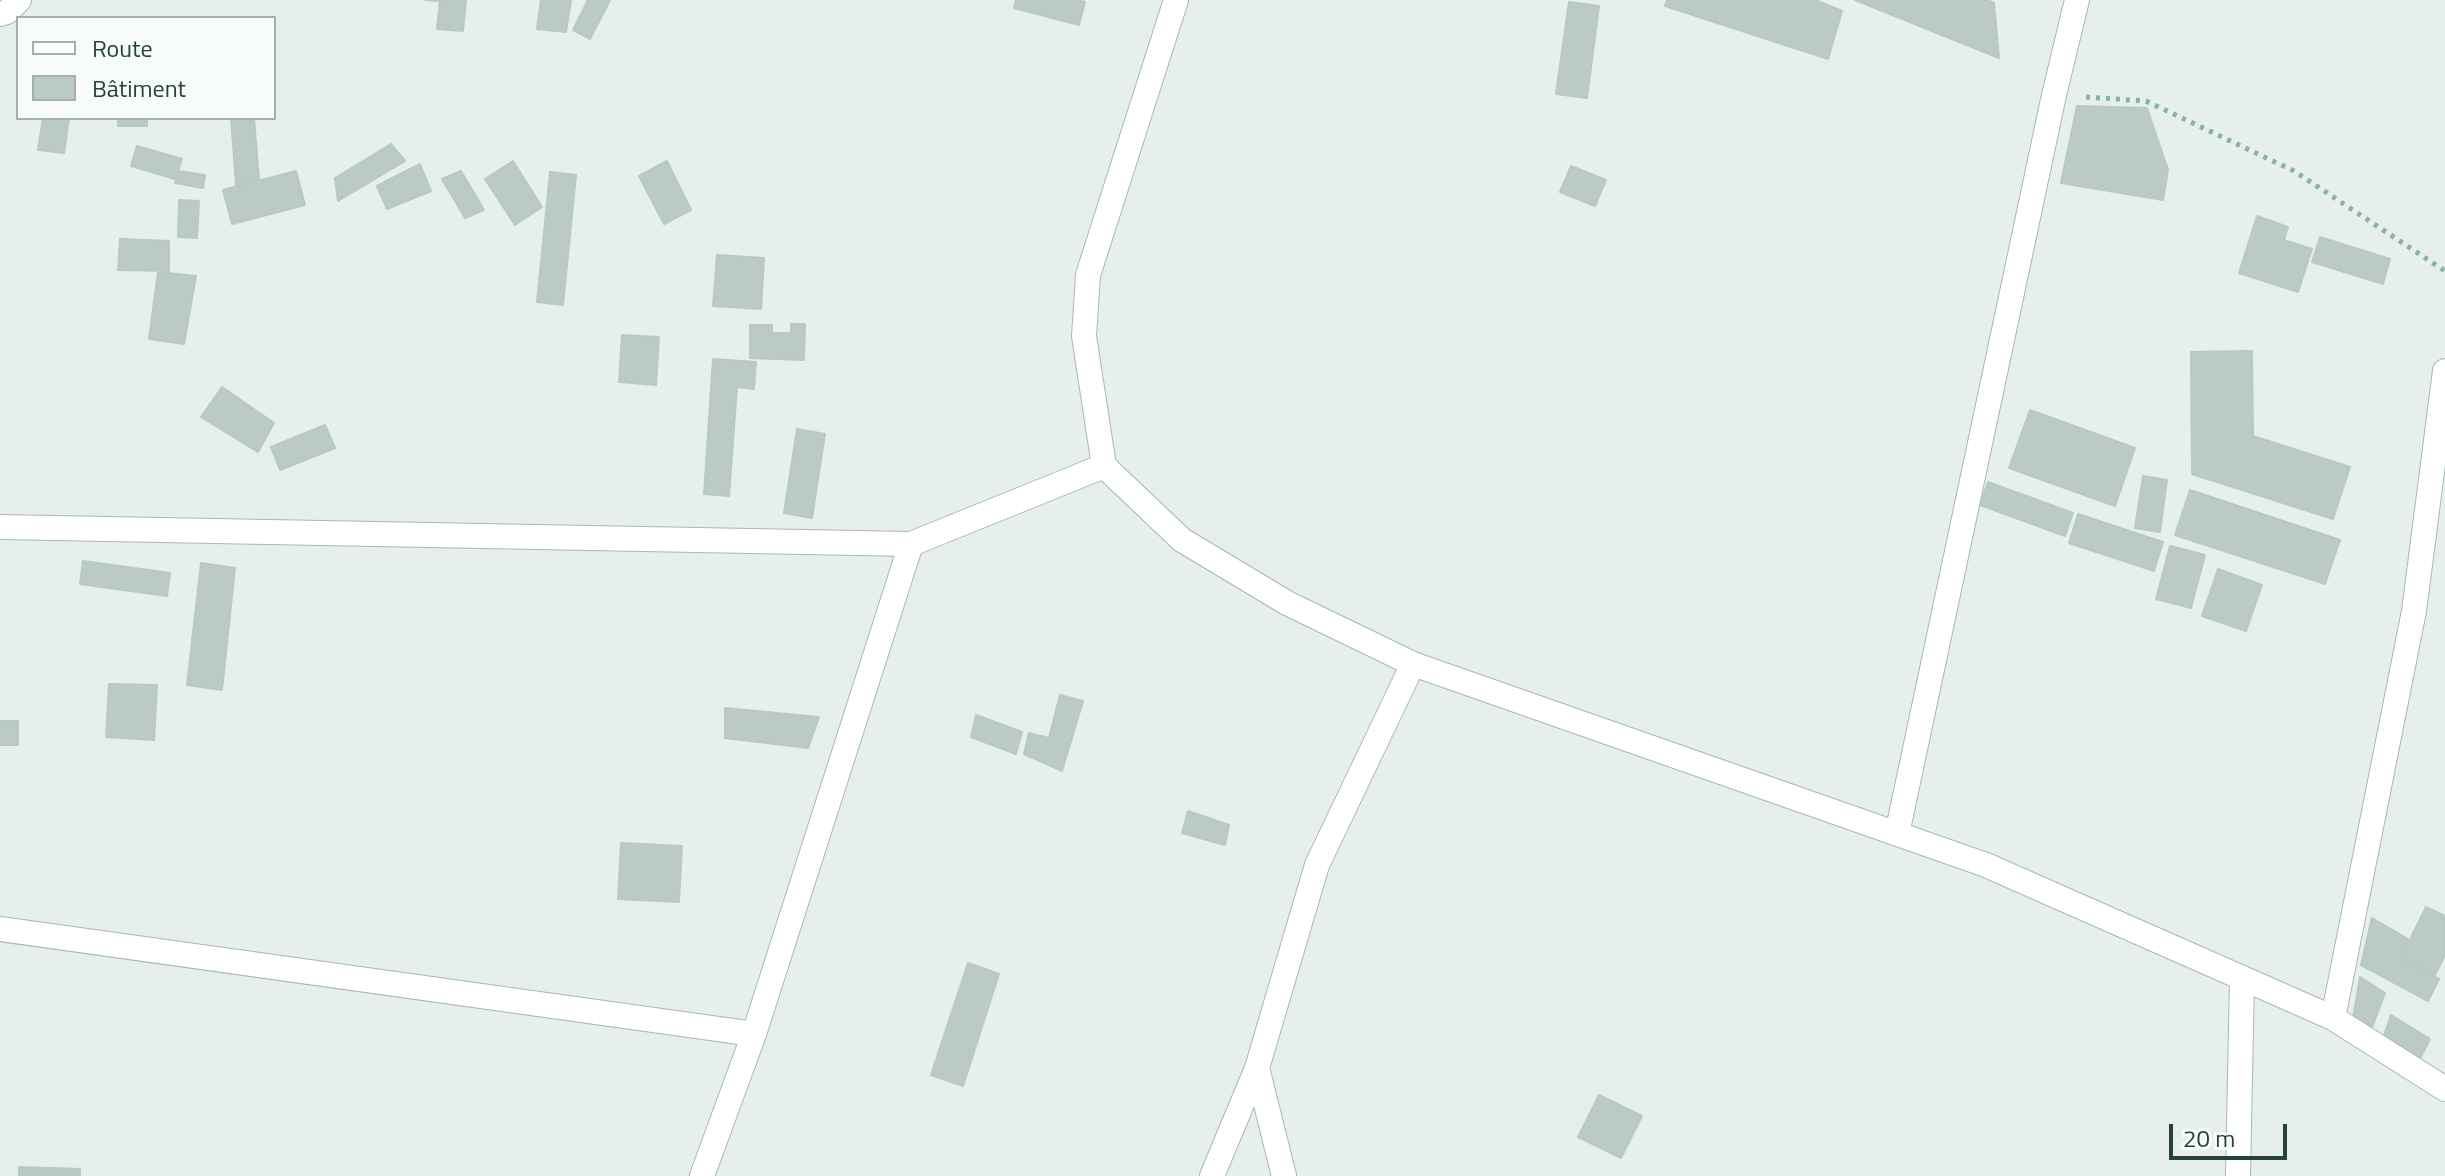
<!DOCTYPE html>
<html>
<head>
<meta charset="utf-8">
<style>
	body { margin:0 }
	#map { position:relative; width:2445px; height:1176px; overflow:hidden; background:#e6efeb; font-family:"Titillium Web",sans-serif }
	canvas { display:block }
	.legend { position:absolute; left:16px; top:16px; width:260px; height:104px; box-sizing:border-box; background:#f7fbf9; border:2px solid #a3b1ad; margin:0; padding:10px 14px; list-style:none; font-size:24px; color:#24423a }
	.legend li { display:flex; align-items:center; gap:16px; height:40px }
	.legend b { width:40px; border:2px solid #a3b1ad }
	.scale { position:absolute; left:2169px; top:1124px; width:118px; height:36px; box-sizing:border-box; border:4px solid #24423a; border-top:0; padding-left:10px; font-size:24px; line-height:28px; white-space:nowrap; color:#24423a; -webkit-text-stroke:6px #f7fbf9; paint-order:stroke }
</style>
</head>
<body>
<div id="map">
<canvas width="2445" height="1176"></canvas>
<ul class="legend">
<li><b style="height:10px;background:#fff"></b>Route</li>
<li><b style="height:22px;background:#bbcac4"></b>Bâtiment</li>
</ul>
<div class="scale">20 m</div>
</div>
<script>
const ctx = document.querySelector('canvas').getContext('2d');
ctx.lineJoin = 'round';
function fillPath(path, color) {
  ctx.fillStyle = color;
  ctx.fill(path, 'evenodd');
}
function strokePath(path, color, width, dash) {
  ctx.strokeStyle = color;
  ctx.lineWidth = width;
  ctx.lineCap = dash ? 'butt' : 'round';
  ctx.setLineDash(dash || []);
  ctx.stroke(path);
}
const building = new Path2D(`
	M425 0H466L463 31 437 29 440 1Z
	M541 0H571L566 32 537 29Z
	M588 0H610L590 39 573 30Z
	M1016 0H1079L1085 2 1079 25 1014 8Z
	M1667 0H1815L1842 11 1828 59 1665 6Z
	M1855 0H1987L1994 3 1999 58Z
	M1569 2 1599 6 1587 98 1556 94Z
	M2077 106 2147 108 2168 170 2163 200 2061 183Z
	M43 118H69L64 153 38 150Z
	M118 118H147V126H118Z
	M231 118H254L259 180 236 185Z
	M391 144 405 161 338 201 335 178Z
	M137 146 182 159 175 179 131 166Z
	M513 161 542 207 515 225 485 179Z
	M667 161 691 210 664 224 639 176Z
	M420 164 431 191 387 209 377 186Z
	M1571 166 1606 180 1595 206 1560 192Z
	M179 171 205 175 203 188 175 183Z
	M296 171 305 205 232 224 223 190Z
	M461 171 484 210 465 218 442 179Z
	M550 172 576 175 563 305 537 302Z
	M179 200 199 201 197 238 178 237Z
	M2257 216 2288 227 2284 240 2312 249 2298 292 2239 273Z
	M2320 237 2390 259 2383 284 2312 262Z
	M120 239 169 241V271L118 270Z
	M717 255 764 258 761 309 713 306Z
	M158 272 196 276 184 344 149 339Z
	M791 324H805L804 360 750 358V325H772V333H791Z
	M622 335 659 337 656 385 619 382Z
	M2252 351 2253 436 2350 467 2333 519 2192 474 2191 352Z
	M713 359 756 362 754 389 737 387 729 496 704 494Z
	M222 387 274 423 258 452 201 417Z
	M2030 410 2135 448 2115 506 2009 468Z
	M325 425 335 448 280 470 271 447Z
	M797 429 825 434 812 518 784 513Z
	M2143 476 2167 480 2160 532 2135 528Z
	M1988 482 2073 513 2065 536 1980 505Z
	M2190 490 2340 540 2325 584 2175 535Z
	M2078 514 2163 542 2154 571 2069 543Z
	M2170 546 2205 555 2191 608 2156 599Z
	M83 561 170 573 167 596 80 584Z
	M201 563 235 568 222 690 187 685Z
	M2218 569 2262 585 2246 631 2202 616Z
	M109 684 157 685 154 740 106 737Z
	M1060 695 1083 701 1062 771 1024 754 1029 733 1049 738Z
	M725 708 819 717 808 748 725 738Z
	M976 715 1022 732 1016 754 971 737Z
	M0 721H18V745H0Z
	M1188 811 1229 825 1225 845 1182 833Z
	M621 843 682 846 679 902 618 899Z
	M2426 907 2445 916V955L2435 975 2401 958Z
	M2372 918 2408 939 2398 959 2439 979 2428 1001 2361 965Z
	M968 963 999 974 963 1086 931 1075Z
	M2360 977 2385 993 2370 1033 2353 1019Z
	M2391 1015 2430 1039 2419 1061 2383 1038Z
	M1599 1095 1642 1116 1621 1158 1578 1137Z
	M19 1167 80 1169V1176H19Z`);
fillPath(building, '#bbcac4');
strokePath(building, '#b8c9c2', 2);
const street = new Path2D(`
	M1176 0 1088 275 1084 336 1104 466 1182 540 1287 603 1413 664 1317 865 1257 1068 1212 1176
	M0 14 7 12 19 0
	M0 527 911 544 1104 466
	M1413 664 1986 865 2333 1018 2445 1089
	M1897 834 2054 95 2077 0
	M0 929 754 1034
	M2333 1018 2414 611 2445 371
	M1257 1068 1284 1176
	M702 1176 754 1034 911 544
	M2238 1176 2242 978`);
strokePath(street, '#a8b8b2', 26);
strokePath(new Path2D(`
	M2086 97 2146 101 2294 171 2445 271`), '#86b3a5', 5, [4, 6]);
strokePath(street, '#fff', 24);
</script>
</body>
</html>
